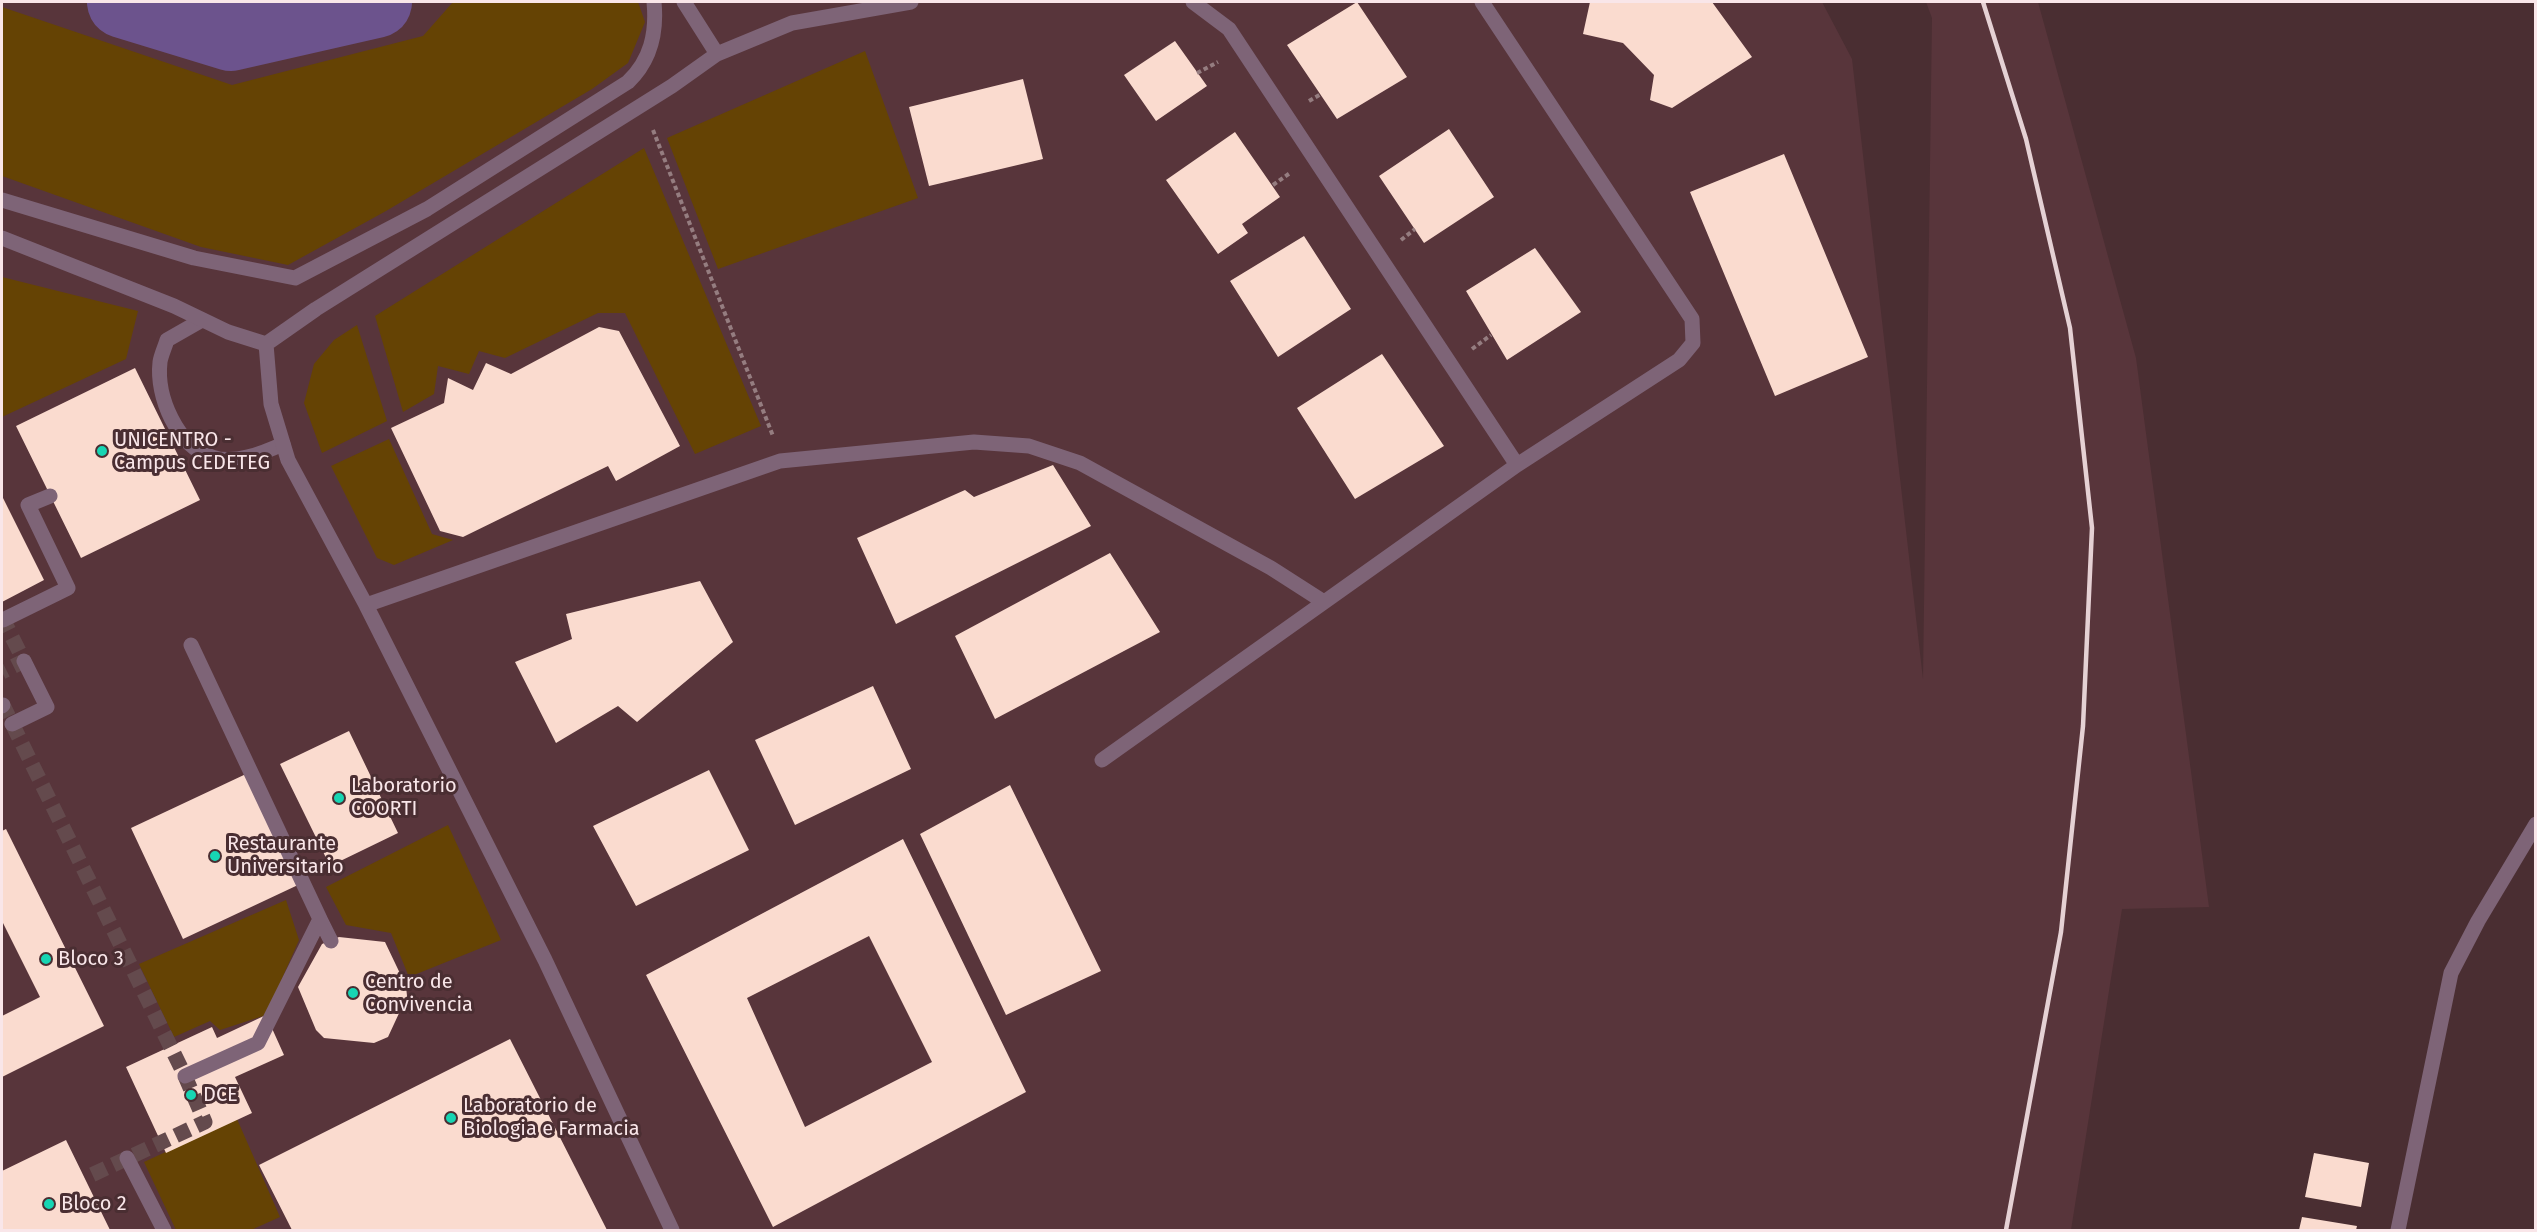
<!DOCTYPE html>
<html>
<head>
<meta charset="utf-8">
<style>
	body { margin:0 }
	#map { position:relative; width:2537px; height:1232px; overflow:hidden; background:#4a2e32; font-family:"Fira Sans",sans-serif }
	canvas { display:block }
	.frame { position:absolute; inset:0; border:3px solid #f9e6e9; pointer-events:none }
</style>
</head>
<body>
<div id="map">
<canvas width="2537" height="1232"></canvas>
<div class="frame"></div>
</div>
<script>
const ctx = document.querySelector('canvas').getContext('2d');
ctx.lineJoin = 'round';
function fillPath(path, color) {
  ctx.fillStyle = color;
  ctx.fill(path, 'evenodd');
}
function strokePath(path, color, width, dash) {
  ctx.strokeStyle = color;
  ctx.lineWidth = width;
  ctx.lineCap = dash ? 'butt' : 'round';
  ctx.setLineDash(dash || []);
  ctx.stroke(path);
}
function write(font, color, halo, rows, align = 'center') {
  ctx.font = font + ' "Fira Sans",sans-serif';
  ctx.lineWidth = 6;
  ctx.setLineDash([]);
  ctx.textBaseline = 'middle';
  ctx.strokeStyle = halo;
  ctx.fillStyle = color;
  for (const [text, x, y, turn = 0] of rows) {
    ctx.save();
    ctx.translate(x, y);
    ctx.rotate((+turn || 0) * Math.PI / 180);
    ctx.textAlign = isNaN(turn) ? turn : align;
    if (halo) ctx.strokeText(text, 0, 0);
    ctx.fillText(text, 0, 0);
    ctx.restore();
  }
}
fillPath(new Path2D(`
	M2 2H101L230 43 403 2H1822L1852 59 1923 679 1932 18 1926 2H2038L2136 358 2209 907 2122 909 2071 1230H2Z`), '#58353b');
fillPath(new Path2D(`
	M453 2H638L645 22 628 63 592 89 386 211 288 265 201 247 2 176V7L232 85 423 36Z
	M865 51 918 198 718 269 667 138Z
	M644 148 761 426 695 454 625 313H598L505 358 479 351 469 374 438 366 434 394 403 412 375 316Z
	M2 277 138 311 126 359 2 417Z
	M357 325 387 421 322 453 304 403 314 364 334 340Z
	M389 439 432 534 453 540 394 565 377 558 331 466Z
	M448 825 501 940 409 977 391 933 346 925 326 887Z
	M286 900 299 940 266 1015 220 1030 210 1021 174 1037 139 964Z
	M237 1119 280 1217 251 1230H176L144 1162Z`), '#654304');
strokePath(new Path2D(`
	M123 2 231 35 376 2`), '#6c538d', 72);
fillPath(new Path2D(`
	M1357 2 1407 77 1337 119 1287 45Z
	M1590 2H1712L1752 57 1672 108 1650 100 1654 75 1623 43 1583 34Z
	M1175 41 1207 86 1156 121 1124 75Z
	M1023 79 1043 159 929 186 909 107Z
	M1449 129 1494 197 1424 243 1379 176Z
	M1235 132 1280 197 1242 224 1248 233 1218 254 1166 180Z
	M1784 154 1868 357 1775 396 1690 192Z
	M1304 236 1351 309 1278 357 1230 281Z
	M1535 248 1581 312 1507 360 1466 291Z
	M599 327 619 331 680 446 616 481 608 466 463 537 440 531 391 428 444 403 448 378 473 390 486 363 511 374Z
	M1382 354 1444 446 1355 499 1297 408Z
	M135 368 200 500 81 558 16 426Z
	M1053 465 1091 526 896 624 857 538 965 490 974 497Z
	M2 496 44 580 2 602Z
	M1110 553 1160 632 995 719 955 636Z
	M700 581 733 642 637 722 618 706 556 743 515 662 572 639 566 614Z
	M873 686 911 769 795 825 755 740Z
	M349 731 398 833 330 866 280 764Z
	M709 770 749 850 636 906 593 826Z
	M246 774 298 885 183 939 131 828Z
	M1010 785 1101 971 1006 1015 920 834Z
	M6 829 104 1026 2 1077V1016L40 997 2 921V831Z
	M903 839 1026 1092 773 1227 646 975ZM869 936 932 1062 805 1127 747 998Z
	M339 937 385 942 406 986 407 996 388 1037 374 1043 324 1038 316 1030 298 987 322 944Z
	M266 1015 284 1055 235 1077 252 1113 166 1153 126 1067 212 1027 217 1038Z
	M510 1039 607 1230H292L259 1165Z
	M66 1140 110 1230H2V1171Z
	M2314 1153 2369 1163 2361 1207 2305 1197Z
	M2302 1217 2357 1226 2356 1230H2299Z`), '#fadbcf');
strokePath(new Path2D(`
	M2 617 24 661 2 672
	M2 703 185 1076 205 1122 85 1178`), '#644a4d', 15, [15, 8]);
strokePath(new Path2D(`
	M1197 73 1218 62
	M1309 101 1321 94
	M653 130 773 436
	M1273 185 1290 173
	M1401 240 1415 229
	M1472 349 1491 335`), '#957d80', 4, [4.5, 3]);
strokePath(new Path2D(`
	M202 320 167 340C165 347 161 355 160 362 156 397 177 446 212 457 234 465 263 453 283 444`), '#7e6477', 15);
strokePath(new Path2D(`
	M684 2 717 54
	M1193 2 1229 29 1517 465
	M2 200 194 258 295 278 427 209 628 82C651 60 657 33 654 2
	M2 238 174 306 228 332 266 344
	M266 344 271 404 288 460 366 605 545 960 672 1230
	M266 344 316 309 672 86 717 54 792 23 911 2
	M366 605 780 461 974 442 1029 446 1080 463 1271 568 1324 602
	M3 620 68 588 28 505 50 496
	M191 645 320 919
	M2 706 3 705
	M12 724 47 707 24 661
	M1102 760 1517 465 1679 360 1693 343 1692 319 1482 2
	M185 1076 258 1043 320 919 331 941
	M127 1158 164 1230
	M2398 1230 2451 973 2478 921 2536 824`), '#7e6477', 15);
strokePath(new Path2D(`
	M1983 2 2026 139 2070 328 2092 528 2083 726 2061 932 2006 1230`), '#e5d1d4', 4.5);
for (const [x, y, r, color] of [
	[102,451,6,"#17d5b3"],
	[339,798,6,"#17d5b3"],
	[215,856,6,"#17d5b3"],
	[46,959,6,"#17d5b3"],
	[353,993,6,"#17d5b3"],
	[191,1095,6,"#17d5b3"],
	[451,1118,6,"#17d5b3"],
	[49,1204,6,"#17d5b3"]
]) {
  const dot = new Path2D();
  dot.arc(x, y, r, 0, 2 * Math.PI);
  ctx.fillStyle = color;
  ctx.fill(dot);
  strokePath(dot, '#4a2e32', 2);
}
write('20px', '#f9e6e9', '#4a2e32', [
	["UNICENTRO -",114,440],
	["Campus CEDETEG",114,463],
	["Laboratorio",351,786],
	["COORTI",351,809],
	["Restaurante",227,844],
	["Universitario",227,867],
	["Bloco 3",58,959],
	["Centro de",365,982],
	["Convivencia",365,1005],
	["DCE",203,1095],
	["Laboratorio de",463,1106],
	["Biologia e Farmacia",463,1129],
	["Bloco 2",61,1204]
], 'left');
</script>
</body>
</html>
